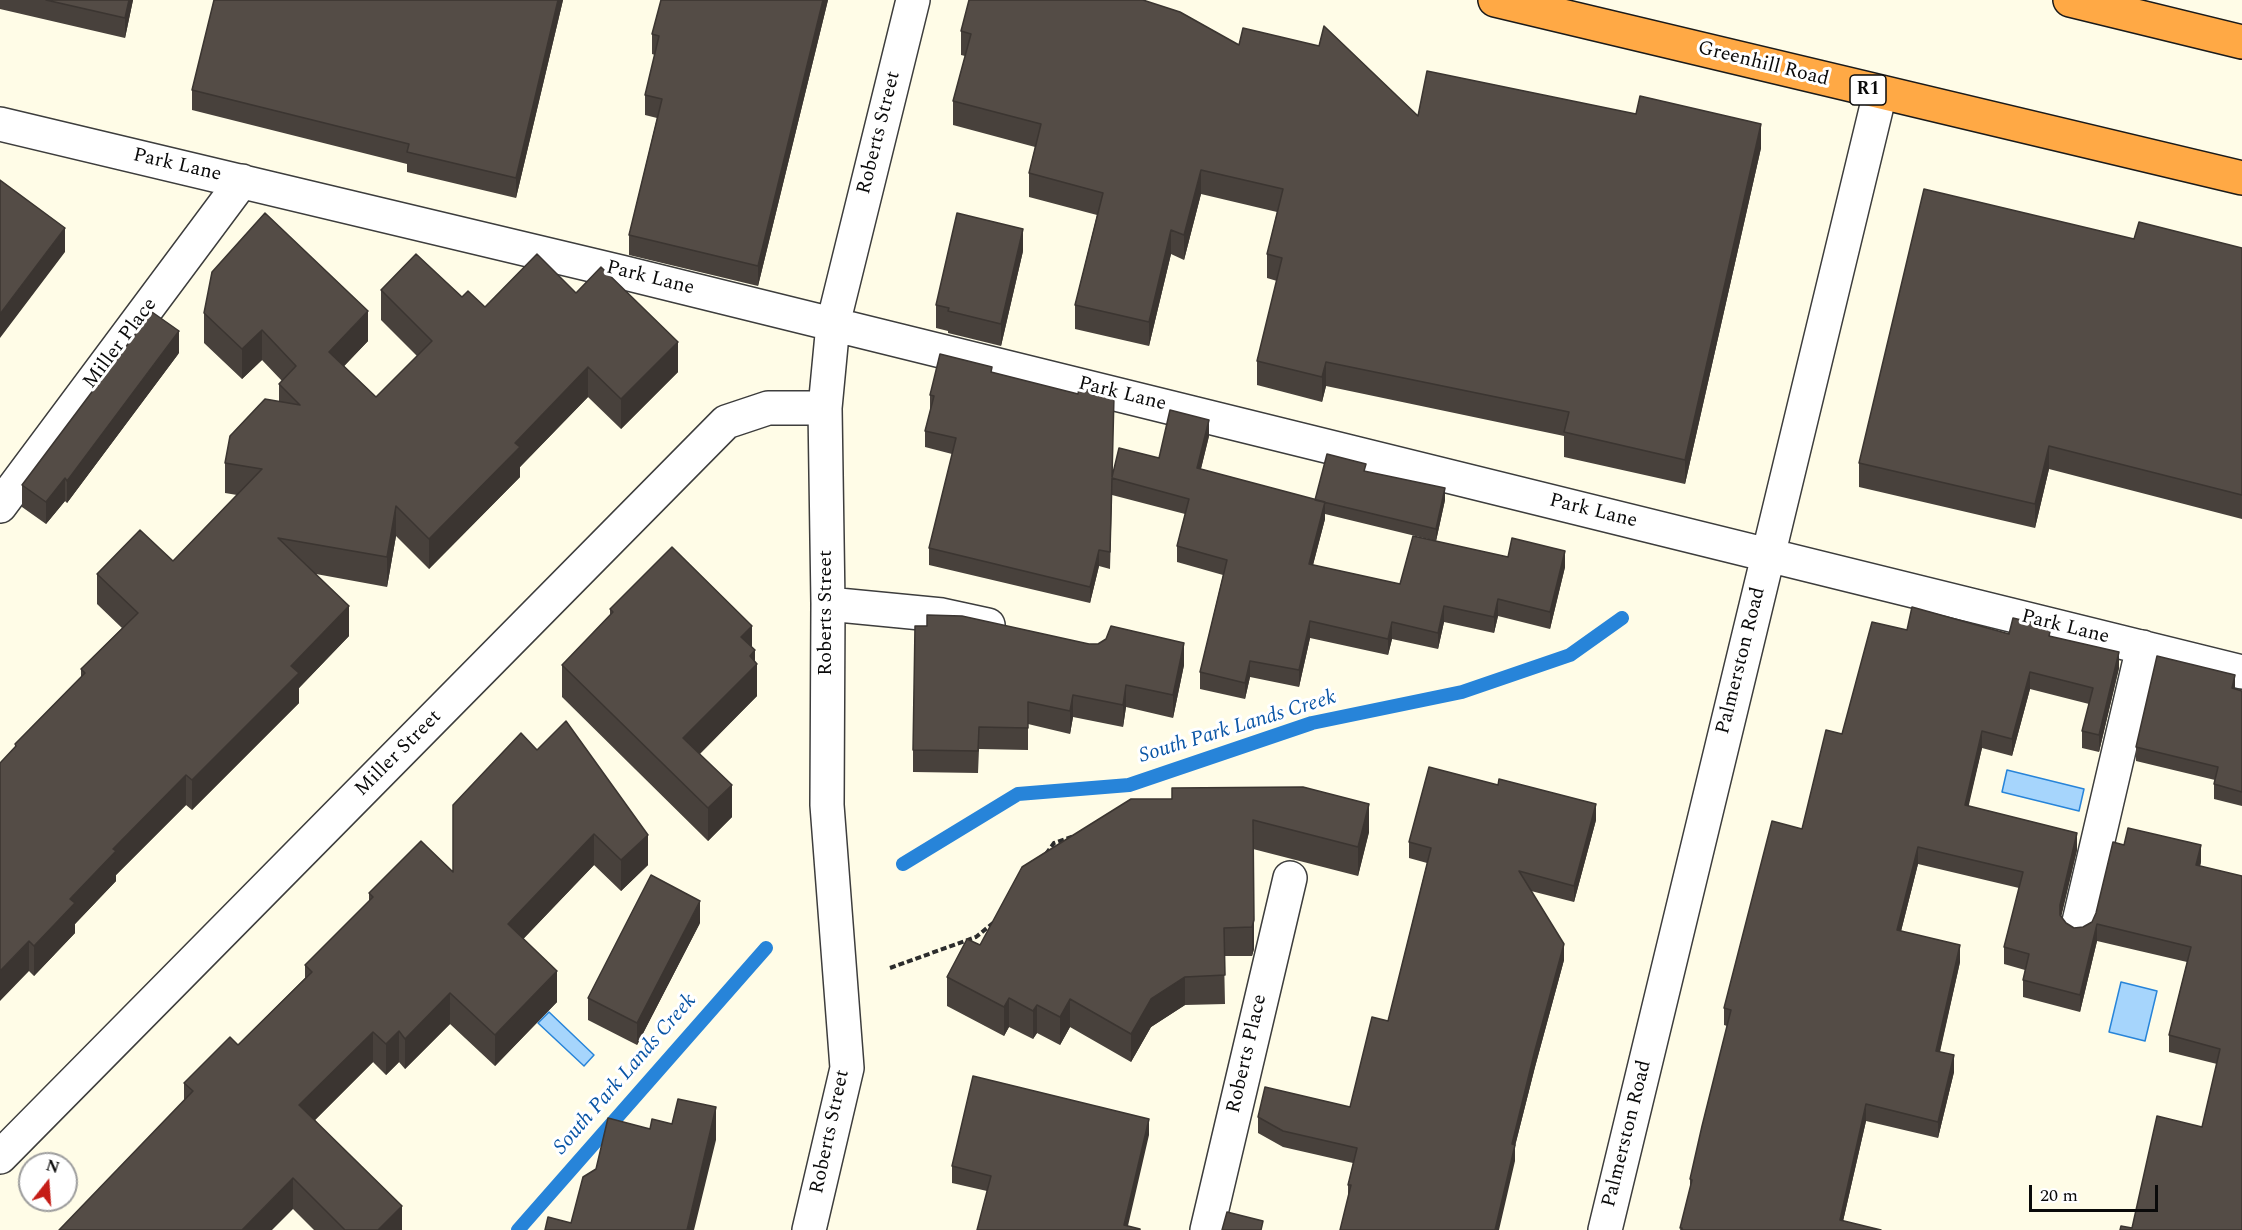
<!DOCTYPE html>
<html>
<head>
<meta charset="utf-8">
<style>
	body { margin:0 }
	#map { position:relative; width:2242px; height:1230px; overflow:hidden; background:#fffce7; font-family:Spectral,serif }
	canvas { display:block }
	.north { position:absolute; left:18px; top:1152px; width:60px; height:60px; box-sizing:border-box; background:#fff; border:2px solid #9d9d9d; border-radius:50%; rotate:17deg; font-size:16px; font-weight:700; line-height:24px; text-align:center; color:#0a0a0a }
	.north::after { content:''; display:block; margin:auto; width:21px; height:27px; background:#c51d17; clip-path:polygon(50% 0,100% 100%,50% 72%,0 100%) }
	.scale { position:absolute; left:2029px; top:1185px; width:129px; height:27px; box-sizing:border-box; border:3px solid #0a0a0a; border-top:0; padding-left:8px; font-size:18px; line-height:21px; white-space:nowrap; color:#0a0a0a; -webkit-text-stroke:4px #fff; paint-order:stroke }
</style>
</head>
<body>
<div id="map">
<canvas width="2242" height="1230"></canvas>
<div class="north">N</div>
<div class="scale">20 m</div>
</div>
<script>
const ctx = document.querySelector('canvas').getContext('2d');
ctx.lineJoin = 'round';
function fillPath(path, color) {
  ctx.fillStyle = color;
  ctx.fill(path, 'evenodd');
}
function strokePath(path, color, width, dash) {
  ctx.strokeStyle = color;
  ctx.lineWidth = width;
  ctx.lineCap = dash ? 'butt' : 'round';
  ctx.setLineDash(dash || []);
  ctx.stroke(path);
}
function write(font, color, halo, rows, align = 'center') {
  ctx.font = font + ' Spectral,serif';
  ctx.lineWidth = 6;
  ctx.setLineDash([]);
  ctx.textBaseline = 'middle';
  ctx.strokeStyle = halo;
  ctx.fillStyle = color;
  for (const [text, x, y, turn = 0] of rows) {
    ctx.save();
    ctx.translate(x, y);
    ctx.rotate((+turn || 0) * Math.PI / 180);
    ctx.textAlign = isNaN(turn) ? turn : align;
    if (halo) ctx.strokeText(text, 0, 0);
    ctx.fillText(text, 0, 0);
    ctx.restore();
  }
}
const water = new Path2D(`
	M2007 770 2084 789 2079 811 2002 792Z
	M2121 982 2157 991 2145 1041 2109 1032Z
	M549 1012 594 1055 584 1066 538 1023Z`);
fillPath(water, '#a6d5fc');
strokePath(water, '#2784d9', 1.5);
strokePath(new Path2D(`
	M903 864 1018 794 1129 785 1312 723 1462 692 1570 655 1622 618
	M518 1230 766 948`), '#2784d9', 14);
const minor = new Path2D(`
	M0 124 621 272 2242 672
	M0 506 242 181
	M828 604 942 615 988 625
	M2078 926 2143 647
	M0 1157 726 422 768 408H825
	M809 1230 847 1068 827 805 828 604 825 408 833 324 913 0
	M1207 1230 1290 878
	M1605 1230 1880 93`);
const highway = new Path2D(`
	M1495 0 2242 178
	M2070 0 2242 42`);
strokePath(minor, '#3d3d3d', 36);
strokePath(highway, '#1b1b1b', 36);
strokePath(new Path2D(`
	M1046 854 1054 843 1074 836
	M890 968 976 937 993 923`), '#2c2c2c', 4, [6, 3]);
strokePath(minor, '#fff', 33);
strokePath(highway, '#ffa945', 33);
fillPath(new Path2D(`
	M0 0H133L125 38 0 9Z
	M214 0H563L516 198 407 172V164L192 110V90Z
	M661 0H828L758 286 629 255V235L657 118 645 115V95L655 55 652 54V34Z
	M961 31 1239 45 1418 116 1761 148 1685 484 1564 457V436L1326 386 1322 402 1257 385V361L1277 281 1267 278V254L1277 212 1201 194 1184 260 1171 254 1149 346 1075 329V305L1097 215 1029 197V173L1035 147 953 125V101L965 56 961 55Z
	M2134 239 2242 248V519L2049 469 2035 528 1859 487V463Z
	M1023 251 1001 346 948 333V331L936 328V305Z
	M381 290 462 297 485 307 576 293 678 372 621 429 588 397 520 467V477L429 569 396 536 387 587 316 574 349 636 299 688V703L192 810 186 805 116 875V881L75 924V933L34 976 29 971 15 744 81 677V669L122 628 97 604V574L173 561 237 495 225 493V463L279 401V384L282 381 262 360 242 379 204 343V313L368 341 344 366 376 397 417 356 381 320Z
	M179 353 67 503 65 501 46 524 22 507V485Z
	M992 372 1112 476 1159 458 1209 436 1201 469 1315 500 1366 472 1445 500 1436 541 1325 514V519L1313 565 1400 584 1508 557 1565 567 1550 629 1498 616 1494 633 1444 622 1438 649 1392 639 1388 655 1310 638 1299 687 1250 677 1245 699 1200 689V672L1223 575 1177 562V546L1185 514 1112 495 1110 569 1099 566 1090 603 929 565V548L952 454 925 447V431L930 411V395Z
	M610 609 752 647 755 661 757 696 700 754 732 817 708 841 562 697V665L610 615Z
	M927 626 1184 665 1173 718 1126 707 1123 727 1073 717 1070 734 1028 724V750L979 749 978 773 913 772V750Z
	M1907 630 2051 636 2119 668 2099 752 2082 748V731L2089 704 2030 689 2012 756 1982 748 1968 806 2077 850 2061 916 2066 923 2074 928 2083 927 2201 862 2200 866 2242 1230 2132 1228 2202 1127 2217 1064 2169 1052V1035L2187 962 2097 941 2080 1012 2023 997V980L2025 970 2004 964V947L2019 888 1918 864 1901 931 1960 962 1940 1052 1954 1072 1938 1138 1866 1121 1843 1221 1881 1230H1680L1690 1188V1179L1727 1026 1724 1025V1008L1802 829 1842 734Z
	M2235 689 2242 691V806L2214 799V784L2215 780 2136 761V747Z
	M537 750 648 865 621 891 594 865 523 939 557 1002 495 1066 450 1024 405 1069 399 1062 386 1075 373 1062 315 1120 402 1230H314L184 1100V1083L238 1045 305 978V965L369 901V893L453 872Z
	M1131 799 1369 832 1358 876 1253 849 1254 949 1252 956H1224L1225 1004 1185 1005 1151 1027 1131 1062 1070 1027 1060 1045 1037 1033 1033 1039 1009 1027 1004 1036 947 1006V977Z
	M1596 820 1574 902 1531 891 1564 960 1535 1067 1515 1146V1161L1348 1197V1185L1353 1163 1283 1147 1258 1133V1117L1350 1107 1388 1021 1427 863 1409 858V842Z
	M700 923 637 1045 588 1020V998Z
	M1149 1135 987 1191 952 1183V1166Z`), '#48413c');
fillPath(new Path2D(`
	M129 0H133L125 38V18Z
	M558 0H563L516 198V178Z
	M823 0H828L758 286V266Z
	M1761 124V148L1685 484V460Z
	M1201 170V194L1184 260V235Z
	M65 228V252L0 338V314Z
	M1023 229V251L1001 346V324Z
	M1171 230V254L1149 346V322Z
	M368 311V341L329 382V352Z
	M262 330V360L242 379V349Z
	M179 331V353L67 503V481Z
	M678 342V372L621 429V399Z
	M1326 362V386L1322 402V377Z
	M588 367V397L520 467V477L429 569V539L515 443Z
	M1209 420V436L1197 484V468Z
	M2049 446V469L2035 528V504Z
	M65 478V501L46 524V502Z
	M1445 488V500L1436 541V529Z
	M1325 502V519L1309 580V564Z
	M396 506V536L387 587V557Z
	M1099 550V566L1090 603V587Z
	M1565 551V567L1550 629V612Z
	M1498 599V616L1494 633V617Z
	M349 606V636L299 688V703L192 810V780L291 666Z
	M1444 606V622L1438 649V633Z
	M1310 621V638L1299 687V670Z
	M1392 622V639L1388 655V639Z
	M752 626V653L755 650V666L757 664V696L683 770V738L741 637Z
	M1184 643V665L1173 718V695Z
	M2119 652V668L2099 752V735Z
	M1250 661V677L1245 699V683Z
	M2030 672V689L2012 756V739Z
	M2235 675V690L2232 688Z
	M1126 685V707L1123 727V705Z
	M1073 695V717L1070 734V711Z
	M1982 731V748L1965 822V805Z
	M186 775V805L116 875V881L75 924V933L34 976V946L70 899 113 849Z
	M732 785V817L708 841V808Z
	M1369 804V832L1358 876V847Z
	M1596 804V820L1574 902V886Z
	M2077 833V850L2060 922V905Z
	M594 834V865L508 955V924Z
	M648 835V865L621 891V860Z
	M2201 845V862L2196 882V865Z
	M1918 847V864L1897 947V930Z
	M700 901V923L637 1045V1023Z
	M1254 920V949L1252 956V927Z
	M2097 924V941L2080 1012V995Z
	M29 941V971L0 1001V971Z
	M1564 944V960L1535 1067 1515 1146V1161L1499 1230H1495L1512 1144 1535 1050Z
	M1960 945V962L1936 1068V1051Z
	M557 971V1002L495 1066V1035Z
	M1185 977V1005L1151 1027 1131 1062V1034L1151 999Z
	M450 993V1024L405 1069V1039Z
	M1009 998V1027L1004 1036V1007Z
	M1070 999V1027L1060 1045V1017Z
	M1037 1005V1033L1033 1039V1011Z
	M399 1031V1062L386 1075V1044Z
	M373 1032V1062L299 1136V1105Z
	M1954 1055V1072L1938 1138V1122Z
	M1866 1104V1121L1841 1230 1840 1220Z
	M716 1107V1140L694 1230H687Z
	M1149 1119V1135L1127 1230 1124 1225Z
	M293 1178V1209L272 1230H242Z
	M402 1206V1230H378Z`), '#3b3531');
const building = new Path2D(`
	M46 0H129L125 18Z
	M214 0H558L516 178 407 152 409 144 192 90Z
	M661 0H823L758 266 629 235 662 99 645 95 659 36 652 34Z
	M969 0H1143L1180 12 1239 45 1243 28 1319 46 1324 26 1418 116 1427 71 1636 114 1640 96 1761 124 1685 460 1564 432 1569 412 1326 362 1322 377 1257 361 1282 258 1267 254 1283 189 1201 170 1184 235 1171 230 1149 322 1075 305 1103 193 1029 173 1041 124 953 101 971 34 961 31Z
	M0 180 65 228 0 314Z
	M1924 189 2134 239 2139 222 2242 248V495L2049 446 2035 504 1859 463Z
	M265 213 368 311 329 352 376 397 432 341 381 290 416 254 462 297 468 291 485 307 537 254 576 293 601 267 678 342 621 399 588 367 515 443 520 447 429 539 396 506 387 557 278 538 349 606 291 666 299 673 192 780 186 775 113 849 116 851 70 899 75 903 34 946 29 941 0 971V763L16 746 15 744 85 673 81 669 138 613 97 574 140 530 173 561 262 469 225 463 230 436 265 399 300 405 279 384 296 366 262 330 242 349 204 313 212 272Z
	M957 213 1023 229 1001 324 948 311 949 308 936 305Z
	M152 312 179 331 67 481 65 478 46 502 22 485Z
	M940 354 992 367 991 372 1078 394 1079 388 1114 396 1112 477 1119 448 1159 458 1170 410 1209 420 1197 468 1325 502 1309 564 1400 584 1413 536 1508 557 1512 538 1565 551 1550 612 1498 599 1494 617 1444 606 1438 633 1392 622 1388 639 1310 621 1299 670 1250 661 1245 683 1200 672 1227 560 1177 546 1189 499 1112 478 1110 552 1099 550 1090 587 929 548 956 438 925 431 934 396 930 395Z
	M1327 454 1366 464 1364 471 1445 488 1436 529 1315 500Z
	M672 547 752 626 741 637 755 650 750 656 757 664 683 738 732 785 708 808 562 665 613 612 610 609Z
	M1912 607 2009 634 2013 618 2051 627 2049 636 2119 652 2099 735 2082 731 2093 688 2030 672 2012 739 1982 731 1965 805 2077 833 2060 905V915L2066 923 2074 928 2083 927 2092 922 2096 913 2113 842 2124 845 2128 828 2201 845 2196 865 2242 876V1230H2120L2121 1226 2132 1228 2157 1116 2202 1127 2220 1049 2169 1035 2191 947 2097 924 2080 995 2023 980 2029 954 2004 947 2023 872 1918 847 1897 930 1960 945 1936 1051 1954 1055 1938 1122 1866 1104 1840 1220 1881 1230H1682V1228H1680L1692 1180 1690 1179 1702 1126 1731 1010 1724 1008 1772 821 1802 829 1826 730 1842 734 1872 622 1907 630Z
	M927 615 962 616 1089 644H1098L1106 639 1111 626 1184 643 1173 695 1126 685 1123 705 1073 695 1070 711 1028 702V728L979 727 978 751 913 750 915 626H927Z
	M2157 656 2235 675 2232 688 2242 691V792L2214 784 2218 767 2136 747Z
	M566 721 648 835 621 860 594 834 508 924 557 971 495 1035 450 993 405 1039 399 1031 386 1044 373 1032 299 1105 402 1206 378 1230H345L293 1178 242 1230H59L193 1091 184 1083 230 1037 238 1045 312 972 305 965 373 897 369 893 421 841 453 872V805L521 733 537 750Z
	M1429 767 1498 785 1499 779 1596 804 1574 886 1519 871 1564 944 1535 1050 1512 1144 1515 1145 1495 1230H1340L1351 1185H1348L1357 1148 1283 1131 1258 1117 1265 1087 1350 1107 1372 1017 1388 1021 1431 848 1409 842Z
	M1303 787 1369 804 1358 847 1253 820 1254 920 1252 927 1224 928 1225 975 1185 977 1151 999 1131 1034 1070 999 1060 1017 1037 1005 1033 1011 1009 998 1004 1007 947 977 967 939 980 945 1022 867 1131 799H1172V788Z
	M651 875 700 901 637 1023 588 998Z
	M973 1076 1149 1119 1124 1225 1140 1229V1230H977L991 1176 952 1166Z
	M678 1099 716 1107 687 1230H545L548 1217 571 1223 583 1177 596 1169 608 1118 650 1129 652 1119 672 1124Z
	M1227 1212 1263 1221 1261 1230H1222Z`);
fillPath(building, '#544c46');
strokePath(building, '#3b3531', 1.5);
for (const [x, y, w] of [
	[1868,90,36]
]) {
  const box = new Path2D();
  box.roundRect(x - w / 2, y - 15, w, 30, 4.5);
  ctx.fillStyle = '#fff';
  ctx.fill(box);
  strokePath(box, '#0a0a0a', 1.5);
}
write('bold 18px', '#0a0a0a', null, [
	["R1",1868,90]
]);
write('20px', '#0a0a0a', '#fff', [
	["Greenhill Road",1763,65,14],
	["Roberts Street",880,133,-76],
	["Park Lane",177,166,13],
	["Park Lane",650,279,14],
	["Miller Place",121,344,-53],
	["Park Lane",1122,395,14],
	["Park Lane",1593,512,14],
	["Roberts Street",827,613,-90],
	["Park Lane",2065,628,14],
	["Palmerston Road",1742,661,-76],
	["Miller Street",399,754,-45],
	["Roberts Place",1248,1054,-77],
	["Roberts Street",831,1132,-78],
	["Palmerston Road",1628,1134,-76]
]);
write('italic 21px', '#0a55a5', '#fff', [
	["South Park Lands Creek",1238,728,-17],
	["South Park Lands Creek",626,1075,-49]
]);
</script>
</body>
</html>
